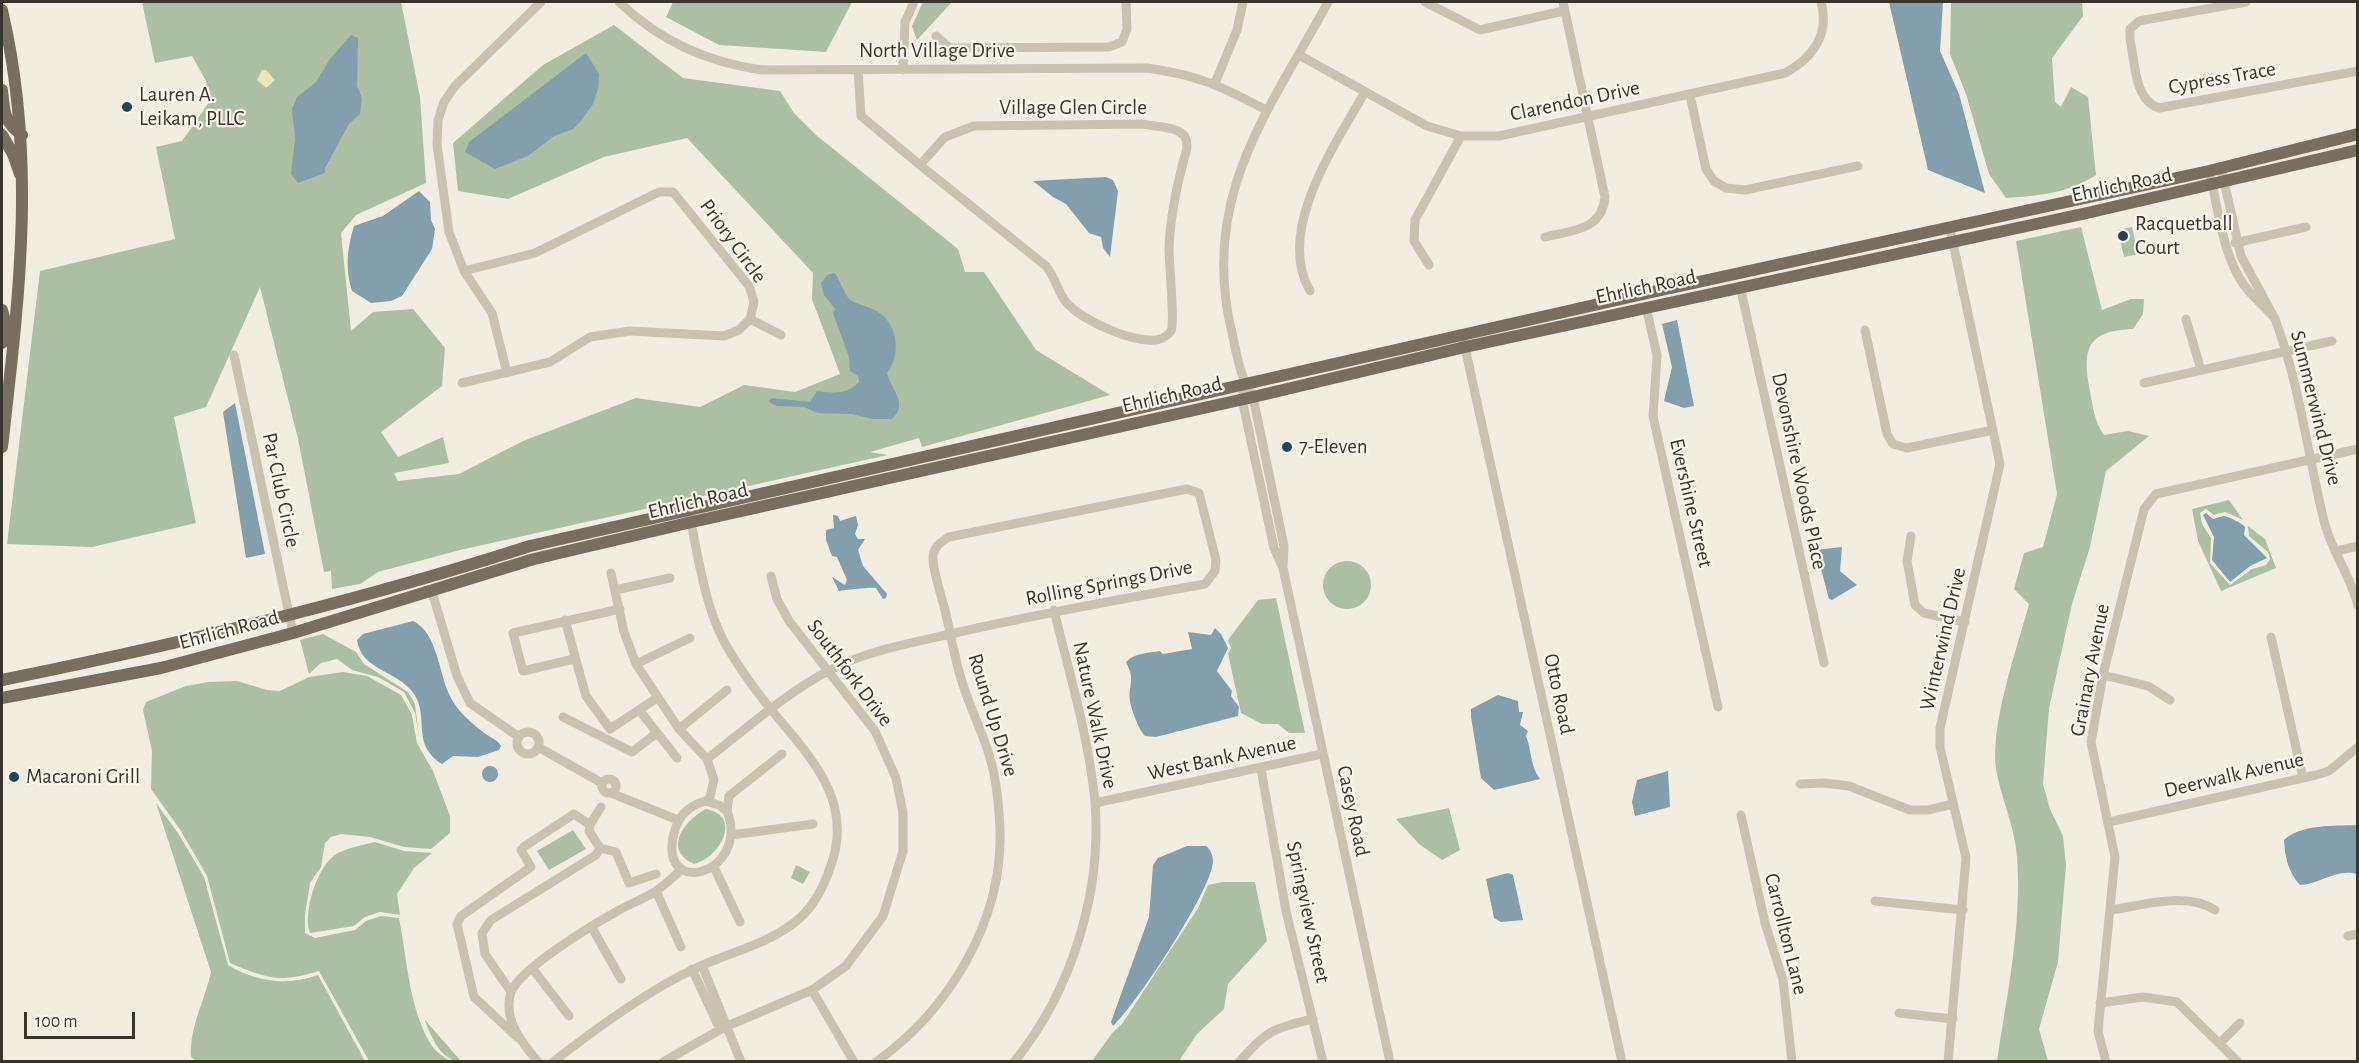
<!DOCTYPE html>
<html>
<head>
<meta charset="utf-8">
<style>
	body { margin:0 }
	#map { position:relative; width:2359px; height:1063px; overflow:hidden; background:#f1eee1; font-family:"Alegreya Sans",sans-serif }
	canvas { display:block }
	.frame { position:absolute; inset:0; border:3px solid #38332b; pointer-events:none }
	.scale { position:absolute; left:24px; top:1012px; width:111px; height:27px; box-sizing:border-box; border:3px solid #38332b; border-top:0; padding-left:8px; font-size:18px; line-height:21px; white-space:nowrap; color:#38332b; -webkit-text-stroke:4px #f9f7ed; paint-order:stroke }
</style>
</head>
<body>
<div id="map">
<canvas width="2359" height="1063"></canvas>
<div class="frame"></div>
<div class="scale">100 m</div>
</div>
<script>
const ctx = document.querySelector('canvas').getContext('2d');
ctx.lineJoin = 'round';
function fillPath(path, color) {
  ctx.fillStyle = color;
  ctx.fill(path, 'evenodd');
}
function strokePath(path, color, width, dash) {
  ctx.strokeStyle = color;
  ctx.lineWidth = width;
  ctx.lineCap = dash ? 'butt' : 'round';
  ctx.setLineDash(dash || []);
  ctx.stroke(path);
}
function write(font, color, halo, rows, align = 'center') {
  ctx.font = font + ' "Alegreya Sans",sans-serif';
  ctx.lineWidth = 4.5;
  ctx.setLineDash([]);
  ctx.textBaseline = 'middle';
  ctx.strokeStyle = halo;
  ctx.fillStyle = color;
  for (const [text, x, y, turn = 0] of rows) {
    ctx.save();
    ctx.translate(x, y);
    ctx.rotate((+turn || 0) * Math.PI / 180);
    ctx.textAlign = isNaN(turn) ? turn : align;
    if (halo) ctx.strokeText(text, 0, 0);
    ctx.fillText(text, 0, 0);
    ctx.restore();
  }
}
fillPath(new Path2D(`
	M142 2H401L420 97 426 183 356 215 341 233 351 331 373 312 413 309 445 348 442 386 381 432 398 457 443 437 449 463 394 473 398 481 459 474 523 441 636 398 700 407 744 385 795 392 840 374 812 299 813 273 687 138 604 157 508 199 458 191 453 143 543 65 614 25 683 78 780 91 794 113 816 135 958 249 965 272H984L1036 350 1110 395 922 447 919 438 870 452 888 455 460 550 378 572 360 584 332 589 331 571 324 572 298 439 260 287 206 407 174 417 196 523 92 547 7 544 40 271 175 239 156 147 182 141 210 101 206 81 192 56 155 63Z
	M673 2H852L826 52 719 45 666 17Z
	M923 2H952L917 40 912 26Z
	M1951 2H2082L2083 16 2052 58 2055 102 2061 107 2071 87 2088 97 2096 175C2069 193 2038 196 2006 198L1989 174 1966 94 1950 54Z
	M2081 227 2102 310 2131 299H2144L2143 314 2133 329C2087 331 2082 348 2090 391 2093 407 2094 421 2104 435L2128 431 2149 436 2106 471 2090 547 2072 604 2049 708 2043 784 2050 809 2063 836 2066 865 2058 962 2039 1029 2048 1061H1997C2007 995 2022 925 2017 857 2015 827 2001 798 1996 769 1990 723 2017 649 2029 604L2014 589 2024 553 2043 547 2057 494 2016 241Z
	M2132 227 2138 254 2124 257 2118 230Z
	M2229 500 2243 520 2225 512 2214 515 2206 509 2200 513 2202 524 2211 538 2210 563 2230 585 2252 569 2266 565 2270 559 2268 552 2249 536 2248 526 2265 539 2276 568 2221 591 2198 541 2192 509Z
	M1323 585a24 24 0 1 1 48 0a24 24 0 1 1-48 0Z
	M1276 598 1305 733H1289L1278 724H1262L1241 713 1228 654 1231 648 1228 640 1258 600Z
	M323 634 356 652 364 664 408 692 415 704 419 736 415 713 404 692 378 677 352 670 337 659 321 663 309 674 300 640Z
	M343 672 367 676 401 695 412 715 417 743 433 771 450 816V833L431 849 404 847 370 837 341 834 331 837 325 843 321 867 310 883 305 915V933L315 938 355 930 366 921 381 916 399 918C407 958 409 1011 432 1046 436 1052 444 1057 450 1061H369L319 971C280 983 268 979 230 963L207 876 181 831 151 789 152 751 143 710 146 702 186 686 208 682 237 681 267 690 280 691 309 677Z
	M156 803 178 833 204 877 228 965C256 982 287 986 318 975L365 1061 197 1062 191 1057C189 1028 205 1000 211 972Z
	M1449 808 1460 850 1442 860 1419 844 1396 819Z
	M706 809C743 816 720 858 694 864 662 849 685 820 706 809Z
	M573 830 586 849 549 870 537 851Z
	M375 842 404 851 432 853 414 868 397 894 400 915 380 912 365 917 354 926 310 933C302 913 318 863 338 853 350 847 363 845 375 842Z
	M796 865 810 872 803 884 791 878Z
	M1222 882H1255L1267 941 1228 984 1224 1009 1197 1034 1179 1061H1092L1113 1032 1122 1024 1198 908 1208 885Z
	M425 1021V1020L461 1061C441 1062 431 1036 425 1021Z`), '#adbfa2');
fillPath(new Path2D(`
	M262 70H266L275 80 266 88 257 80Z`), '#e9e6bc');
fillPath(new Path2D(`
	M1889 2H1943L1940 51 1959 94 1985 193 1928 170Z
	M351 35 358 38 357 86 362 98 360 114 349 124 325 168V173L298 183 291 174 295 139 292 109 297 97 316 82 330 59Z
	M586 53 599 74 598 89 593 104 580 122 573 129 554 136 528 156 495 169 465 152 469 142Z
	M1106 177 1113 180 1118 191 1110 257 1103 248 1101 237 1089 233 1066 204 1053 197 1033 181Z
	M419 191 430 202 431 220 435 229 432 249 402 296 391 301 371 303 352 291C345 268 347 249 354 226L383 216Z
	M835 273C840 280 845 297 852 301 861 306 873 307 881 314 899 328 900 357 887 373 891 389 909 404 892 419H872L852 414 818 413 804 407 777 406 769 402 771 398 810 402 817 391C834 393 847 395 859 382L858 376 850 371 849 357 833 313 835 309 824 295 821 283 827 275Z
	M1677 320 1694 406 1684 408 1664 401 1672 367 1662 324Z
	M235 403 265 554 246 558 223 412Z
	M2206 513 2213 519 2224 516C2229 517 2242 523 2245 527L2244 535 2267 558 2250 566 2230 582 2212 560 2214 537 2203 515Z
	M833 515 838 516 840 521 856 516 858 525 855 534 858 539H865L858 550 863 566 887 594 886 598 883 599 876 588C871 587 847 590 839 591L832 577 845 585 847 580 837 557 832 556 826 540V530L834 528Z
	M1842 547 1840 571 1857 585 1832 600 1829 599 1816 550Z
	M413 621C437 632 439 673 449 694 456 710 470 722 483 732 490 738 496 738 501 746L499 750 478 757 453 756 442 764C408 742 433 714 410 689 393 670 361 669 357 640L363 634Z
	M1215 628 1221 634 1228 648 1217 671 1232 691 1231 696 1239 707 1238 716 1156 737 1145 736C1139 730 1131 709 1130 701 1128 683 1136 682 1126 662 1134 653 1149 653 1160 651L1163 654 1192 649 1188 632 1211 635Z
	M1498 695 1518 701 1519 712H1523L1520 725 1528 731 1526 736C1532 751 1530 766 1540 779L1494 790 1481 778 1471 717V709Z
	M482 774a8 8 0 1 1 16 0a8 8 0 1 1-16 0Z
	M1668 771 1670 807 1635 816 1632 802 1637 780Z
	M2357 825V874C2336 868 2321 884 2300 885 2288 872 2285 857 2284 840 2301 824 2335 826 2357 825Z
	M1187 846H1206C1211 850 1213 855 1213 862 1211 891 1136 1005 1113 1026L1111 1022 1149 917 1153 865 1158 858Z
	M1508 873 1513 875 1523 920 1501 922 1494 918 1486 879Z`), '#839eac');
strokePath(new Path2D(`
	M619 2C660 41 706 62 762 70L1147 68C1198 75 1221 86 1266 110
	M1328 2C1268 113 1199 197 1232 333 1237 355 1240 378 1253 397L1284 546 1283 568 1390 1062
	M1425 2 1480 30 1563 11
	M2246 2 2139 21 2130 29V39C2135 62 2134 100 2159 108L2358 71
	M936 36 950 48 1109 47 1122 42 1127 29 1126 2
	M1299 55 1427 126 1461 136H1499L1785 73C1813 58 1830 34 1821 2
	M858 70 861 116 920 165
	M903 70 905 22 914 2
	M1215 83 1237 30 1243 2
	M1690 95 1706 169 1714 181 1726 188 1745 190 1858 166
	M1143 124C1154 127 1179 126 1185 137 1189 145 1186 152 1184 159 1176 189 1170 219 1169 249 1169 264 1175 323 1171 331 1169 334 1164 338 1160 339 1138 346 1080 320 1066 302 1058 292 1055 277 1046 266L920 165 945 137 974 126Z
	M2211 179C2219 213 2223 256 2244 285 2253 298 2266 307 2275 319L2241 256 2221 168
	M1545 237C1572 230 1602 231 1605 197L1563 2
	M2235 243 2306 227
	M1429 265 1414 241 1415 220 1461 136
	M1740 286 1824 663
	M1310 291C1275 231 1336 143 1365 92
	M1646 307 1657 355 1653 416 1718 707
	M750 319 781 335
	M2186 319 2201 370
	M2275 319C2300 385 2308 457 2325 525 2333 553 2351 577 2358 606
	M1865 330 1887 434 1893 444 1907 448 1993 430
	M1464 343 1622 1062
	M234 355 293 633
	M507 373 492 313 464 271 449 232 437 145 438 120 444 102 455 86 541 2
	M462 383 550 362 590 337 630 331 724 336 739 330 750 319 754 302 749 286 673 192H659L535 253 464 271
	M2144 383 2332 341
	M1243 393 1242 399 1274 548 1282 566
	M1911 536 1907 561 1915 605 1924 613 1965 622
	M2337 551 2358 546
	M611 573 624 632 636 664 679 729 707 759 714 780 709 801
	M615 590 670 578
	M432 592 457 676 470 703 519 737
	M565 620 586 696 610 729 657 698
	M2271 637 2303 778
	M574 659 523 671 513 633 620 609
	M636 664 690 638
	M2103 675 2148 686 2170 700
	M640 711 677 758
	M563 717 632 752 657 733
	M679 729 727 690
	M517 743a11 11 0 1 1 22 0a11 11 0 1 1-22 0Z
	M538 747 602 783
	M707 759C746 729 785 694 828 671 868 650 912 643 955 633 1038 614 1121 599 1205 584L1215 571 1216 560 1199 493 1187 489 949 537C941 542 934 546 933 557 932 569 942 597 945 610 951 635 955 661 963 685 971 710 983 733 990 758 997 781 999 806 1000 830 1003 921 949 1010 876 1062
	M1261 769 1286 911 1323 1062
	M602 786a7 7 0 1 1 14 0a7 7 0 1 1-14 0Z
	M1800 784 1824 783 1849 786 1910 810H1928L1953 804
	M611 793 678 820
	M705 801 719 805 727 811C751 874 657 900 674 833 678 816 688 806 705 801Z
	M1095 803 1322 754
	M727 811 729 796 782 754
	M1741 815 1765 923 1783 980 1792 1062
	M2109 822 2316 775 2329 771 2358 747
	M590 825 601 807
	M731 835 813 824
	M600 848 616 852 629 883 656 874
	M714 867 740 922
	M656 891 681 947
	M1875 901 1963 910
	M2110 910C2142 906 2186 891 2215 910
	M591 926 621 979
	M2348 936 2358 934
	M702 965 741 1062
	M532 968 569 1016
	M692 969 717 1023 725 1027
	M812 990 854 1062
	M511 992 485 954 482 933 491 920 596 855 600 848 589 831 590 825 574 814 525 846 521 850 531 867 461 916 457 924 474 997 517 1037
	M2100 1003 2143 997 2177 1002 2238 1062
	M1899 1013 1953 1019
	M2221 1042 2240 1023
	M538 1062C523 1044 502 1019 511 992 520 969 592 925 616 912 629 904 644 899 656 891 665 885 673 877 681 870
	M553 1062C594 1030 647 991 694 969 729 952 769 945 800 918 814 905 824 886 830 868 855 802 812 759 773 712 756 691 739 668 726 645 705 608 699 560 690 518
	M663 1062 725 1027 812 990 846 966 883 916 903 851V813L896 778 875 731 789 621 777 599 771 576
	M1014 1062C1072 991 1102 892 1095 802 1089 737 1069 673 1054 610
	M1239 1062C1268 1030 1271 1029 1313 1019
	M1948 1062 1966 858 1940 747V728L2000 464 1950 229
	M2106 1062 2098 1031 2115 857 2091 742 2103 675 2144 509 2156 494 2358 449`), '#c8c2ae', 9);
strokePath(new Path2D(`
	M2 10C37 160 19 297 2 447
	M2 90C4 111 4 123 22 135
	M2 135 13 154 20 174
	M2 310 4 318 2 343
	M2 680C180 644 356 602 530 546L1643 294 2209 171 2358 134
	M2 698 161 668 293 633 534 559 683 524 1253 397 1465 347 2087 213 2358 150`), '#786e5e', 12);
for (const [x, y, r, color] of [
	[127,107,6,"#254455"],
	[2123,236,6,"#254455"],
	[1287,447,6,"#254455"],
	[14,777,6,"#254455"]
]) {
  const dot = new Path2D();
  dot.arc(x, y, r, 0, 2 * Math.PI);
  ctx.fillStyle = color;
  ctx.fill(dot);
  strokePath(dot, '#f9f7ed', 2);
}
write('21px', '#38332b', '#f9f7ed', [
	["North Village Drive",937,51],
	["Cypress Trace",2222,78,-10],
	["Clarendon Drive",1575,101,-12],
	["Village Glen Circle",1073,108],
	["Ehrlich Road",2122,185,-12],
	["Priory Circle",733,241,54],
	["Ehrlich Road",1646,287,-12],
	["Ehrlich Road",1172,395,-13],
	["Summerwind Drive",2316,408,76],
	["Devonshire Woods Place",1799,471,78],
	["Par Club Circle",281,490,78],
	["Ehrlich Road",698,501,-13],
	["Evershine Street",1691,503,77],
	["Rolling Springs Drive",1109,583,-11],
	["Ehrlich Road",229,630,-15],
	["Winterwind Drive",1943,639,-77],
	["Grainary Avenue",2090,670,-79],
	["Southfork Drive",850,673,53],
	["Otto Road",1559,694,78],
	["Round Up Drive",993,715,73],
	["Nature Walk Drive",1095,715,78],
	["West Bank Avenue",1222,758,-12],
	["Deerwalk Avenue",2234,775,-13],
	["Casey Road",1353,811,78],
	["Springview Street",1308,912,78],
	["Carrollton Lane",1786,934,76]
]);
write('21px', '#38332b', '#f9f7ed', [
	["Lauren A.",139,95],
	["Leikam, PLLC",139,119],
	["Racquetball",2135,224],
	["Court",2135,248],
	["7-Eleven",1299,447],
	["Macaroni Grill",26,777]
], 'left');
</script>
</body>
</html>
